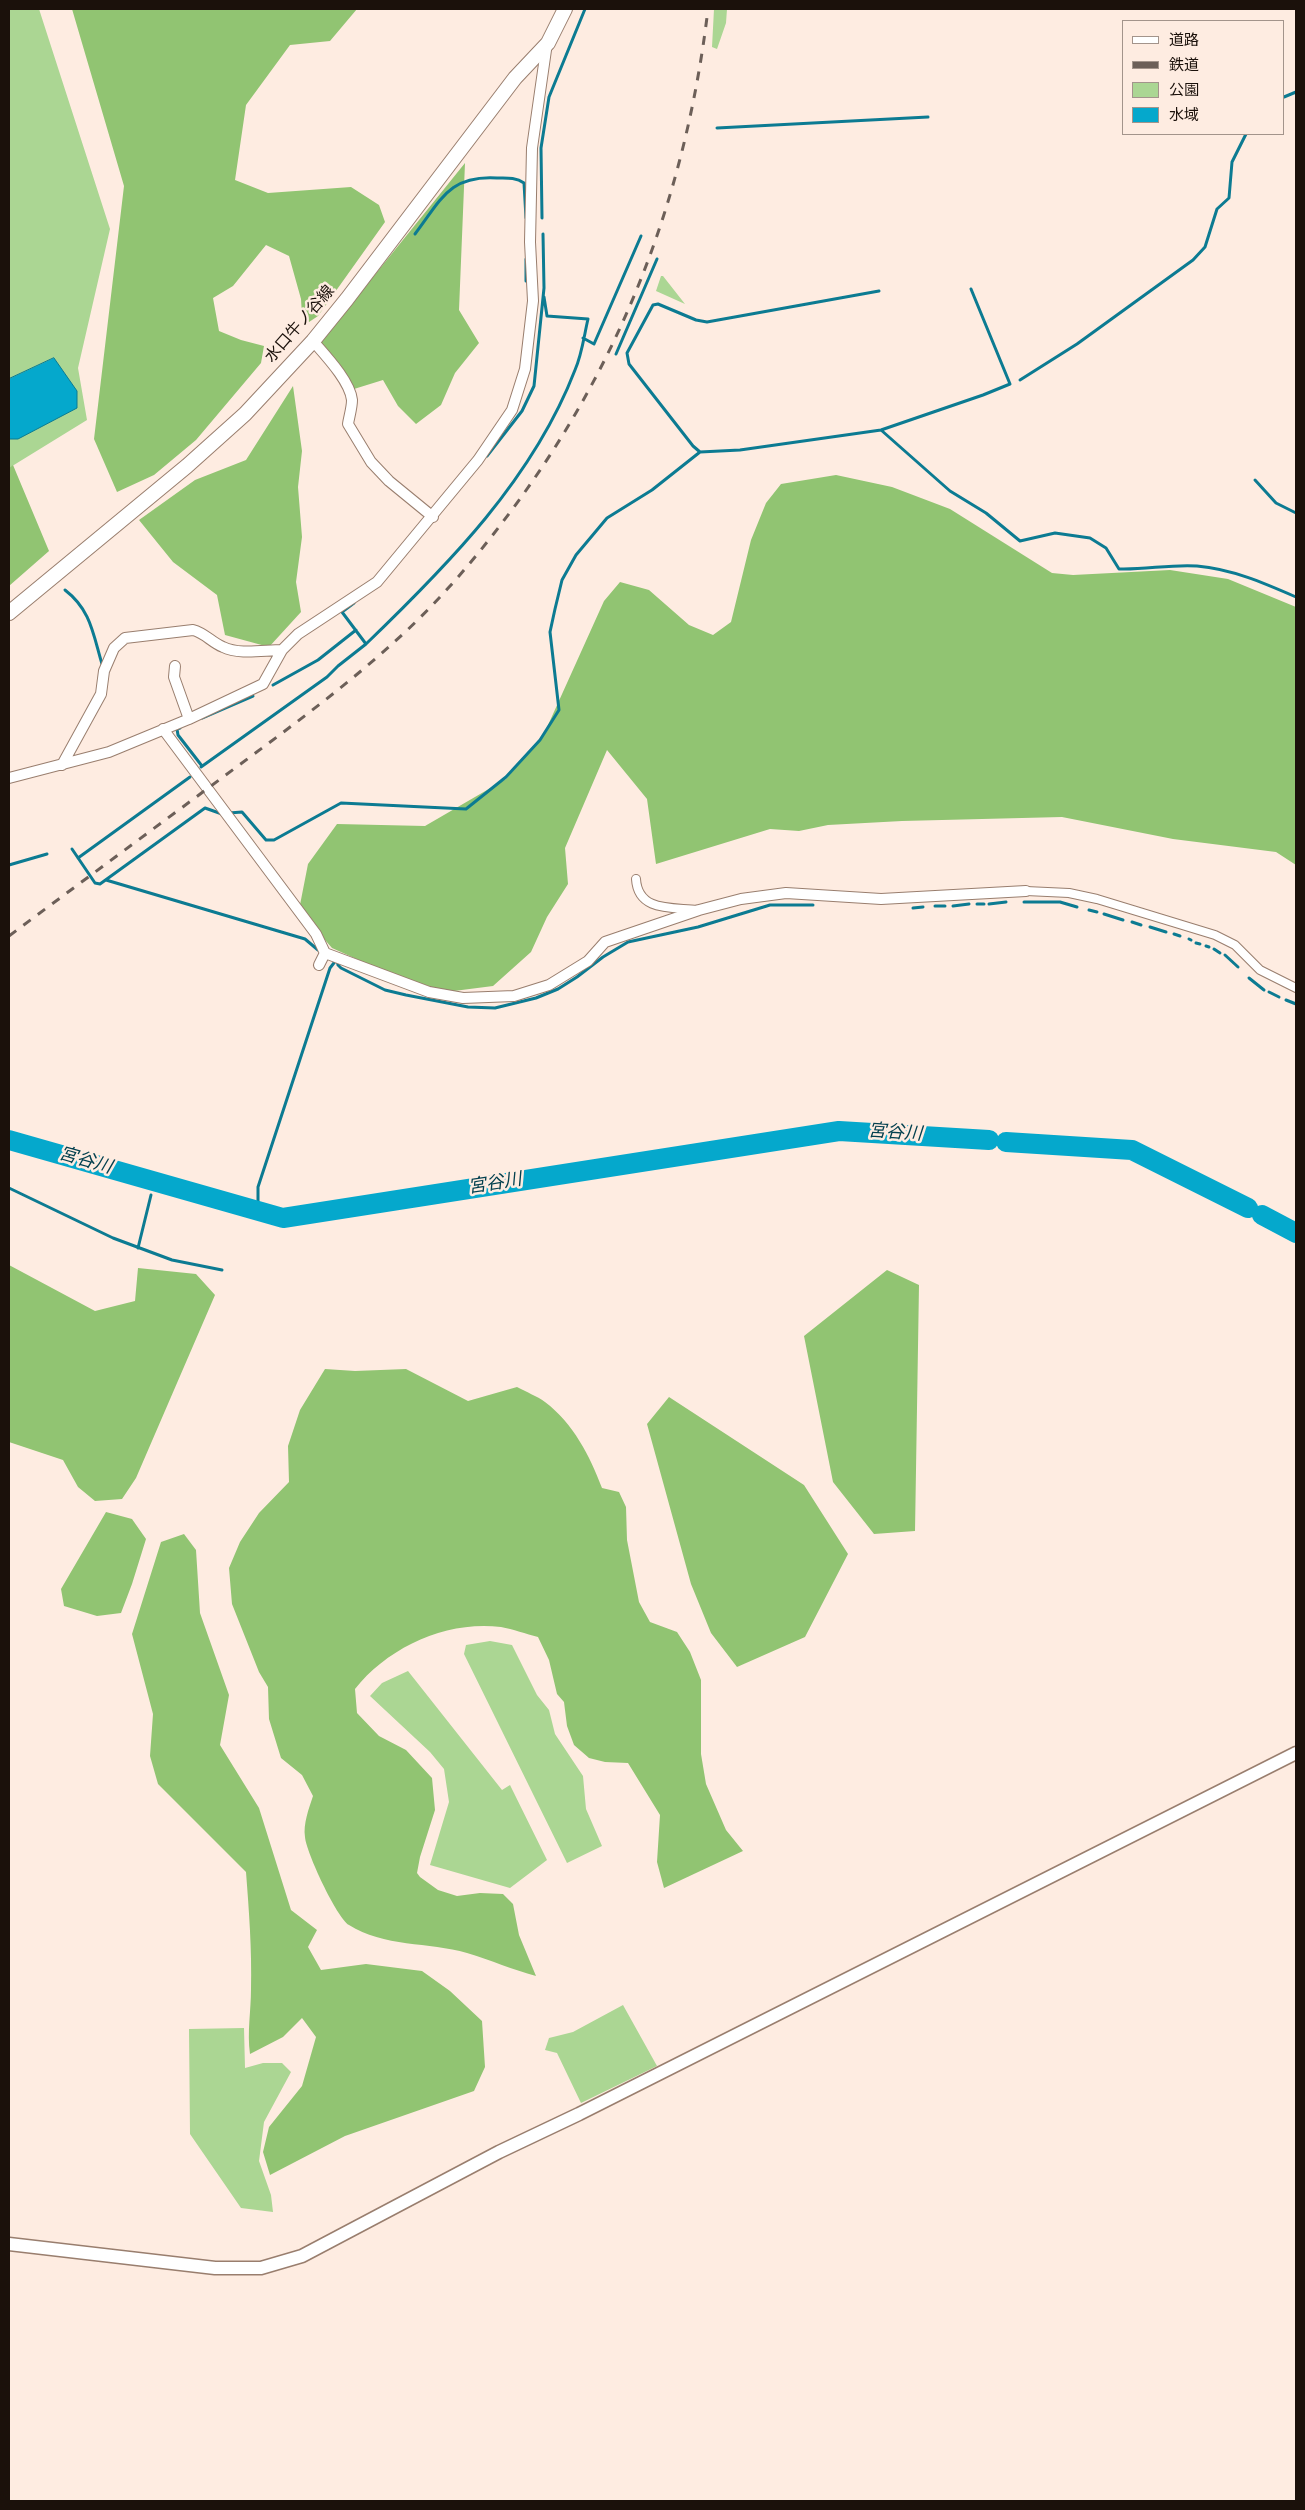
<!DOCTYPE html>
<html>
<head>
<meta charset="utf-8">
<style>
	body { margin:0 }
	#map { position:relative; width:1305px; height:2510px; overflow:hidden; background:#feece1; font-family:Spectral,"Noto Sans JP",serif }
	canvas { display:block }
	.frame { position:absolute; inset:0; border:10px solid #1b110b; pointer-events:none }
	.legend { position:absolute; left:1122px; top:20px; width:162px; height:115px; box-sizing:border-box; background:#feece1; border:1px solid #a3948b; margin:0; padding:6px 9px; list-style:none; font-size:15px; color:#1b110b }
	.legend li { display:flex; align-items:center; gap:10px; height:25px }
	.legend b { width:25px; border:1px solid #a3948b }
</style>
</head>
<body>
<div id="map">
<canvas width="1305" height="2510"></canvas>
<div class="frame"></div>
<ul class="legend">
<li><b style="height:6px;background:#fff"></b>道路</li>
<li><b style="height:6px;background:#6c5f58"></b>鉄道</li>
<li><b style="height:14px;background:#abd693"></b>公園</li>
<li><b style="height:14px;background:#05a8cc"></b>水域</li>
</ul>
</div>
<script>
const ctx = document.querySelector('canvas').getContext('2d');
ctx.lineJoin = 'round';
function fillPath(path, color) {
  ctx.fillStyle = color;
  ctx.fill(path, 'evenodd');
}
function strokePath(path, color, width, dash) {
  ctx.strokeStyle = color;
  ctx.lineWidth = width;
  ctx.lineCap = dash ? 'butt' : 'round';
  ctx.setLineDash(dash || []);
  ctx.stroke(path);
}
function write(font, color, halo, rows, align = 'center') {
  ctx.font = font + ' Spectral,"Noto Sans JP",serif';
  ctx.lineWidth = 5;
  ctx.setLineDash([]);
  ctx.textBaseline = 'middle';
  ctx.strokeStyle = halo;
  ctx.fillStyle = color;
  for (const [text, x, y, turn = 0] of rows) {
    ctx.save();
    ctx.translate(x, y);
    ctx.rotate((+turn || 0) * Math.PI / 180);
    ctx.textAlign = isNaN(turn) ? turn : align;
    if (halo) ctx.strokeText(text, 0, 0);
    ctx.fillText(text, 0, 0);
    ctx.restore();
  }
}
fillPath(new Path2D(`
	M9 9H39L110 229 78 368 87 420 9 468Z
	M714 9H727L726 23 717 49 712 47Z
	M661 276H663L685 304 656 291Z
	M490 1641 512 1645 537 1695 549 1710 555 1734 583 1776 586 1809 602 1846 567 1863 464 1654 466 1645Z
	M408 1671 502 1790 510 1785 547 1860 510 1888 430 1865 449 1802 444 1769 430 1752 370 1696 382 1683Z
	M623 2005 657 2066 581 2103 557 2053 545 2050 549 2038 573 2032Z
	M244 2028 245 2068 263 2063H282L291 2072 264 2122 259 2161 271 2195 273 2212 241 2208 190 2134 189 2029Z`), '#abd693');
fillPath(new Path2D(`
	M72 9H357L330 41 290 45 246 105 235 180 268 193 351 187 379 205 385 222 318 316 309 322 302 315 301 299 289 256 266 245 233 286 213 298 219 331 241 340 264 346 261 363 196 440 154 475 117 492 94 439 124 186Z
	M465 163 459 310 479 343 455 373 441 405 416 424 398 406 383 380 354 389 319 344Z
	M293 386 302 451 298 487 302 537 296 582 301 612 269 647 225 635 217 595 173 562 139 520 195 480 246 460Z
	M13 465 49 551 9 586V468Z
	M836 475 892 487 950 509 1052 573 1073 575 1170 570 1228 579 1296 607V865L1276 852 1173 839 1062 817 902 821 828 825 799 831 770 829 656 864 647 799 607 750 565 848 568 884 547 917 531 952 493 986 446 992 381 970 332 948 299 910 308 864 337 824 425 826 506 779 544 734 604 601 620 582 649 590 689 625 713 635 731 622 751 540 766 503 781 484Z
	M9 1265 95 1311 135 1301 138 1268 196 1274 215 1295 136 1478 122 1499 95 1501 78 1487 63 1460 9 1442Z
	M887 1270 919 1285 915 1531 874 1534 833 1482 804 1336Z
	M325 1369 355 1371 406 1369 468 1401 517 1387C526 1392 537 1396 545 1402 573 1423 590 1456 602 1488L619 1492 626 1507 627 1540 639 1602 650 1622 677 1632 690 1652 701 1680V1754L706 1784 726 1830 743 1851 664 1888 657 1862 660 1815 628 1763 605 1762 589 1758 574 1745 567 1726 564 1702 557 1694 549 1660 538 1637C526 1634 513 1629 501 1627 447 1620 388 1647 355 1689L357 1713 379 1736 406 1750 432 1778 435 1810 420 1857 417 1873 420 1877 438 1890 457 1896 480 1893 503 1894 513 1904 519 1935 536 1976C513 1970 491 1960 467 1953 429 1942 383 1947 349 1925 337 1918 306 1852 305 1837 303 1824 309 1808 313 1796L302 1775 281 1758 269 1719 268 1687 259 1672 232 1604 229 1568 240 1542 259 1513 289 1482 288 1446 300 1410Z
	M669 1397 804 1485 848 1554 805 1637 737 1667 711 1633 691 1584 647 1424Z
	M106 1512 132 1519 146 1539 132 1584 121 1613 97 1616 64 1606 61 1589Z
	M184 1534 196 1550 200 1613 229 1695 220 1745 259 1808 291 1910 317 1930 308 1947 321 1970 366 1964 422 1971 450 1991 482 2021 485 2067 474 2091 345 2136 270 2175 263 2152 269 2127 302 2086 316 2037 302 2018 283 2037 250 2054C247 2032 251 2011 251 1989 252 1950 249 1911 246 1872L158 1784 150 1756 153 1714 132 1634 161 1542Z`), '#91c472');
const water = new Path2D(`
	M54 358 77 391V408L18 439H9V379Z`);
fillPath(water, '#05a8cc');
strokePath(water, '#0c7b92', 1);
strokePath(new Path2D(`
	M1284 97 1296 92
	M717 128 928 117
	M542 218 541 148 549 97 585 9
	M415 234C441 200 449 175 497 178 506 178 516 177 524 183L526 218
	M526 259V281
	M583 338 594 344 641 236
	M616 354 657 259
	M1020 380 1077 344 1193 260 1205 247 1217 209 1229 198 1232 162 1246 134
	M881 430 950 491 986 513 1020 541 1055 533 1090 538 1106 548 1119 569C1145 570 1171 564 1197 566 1232 569 1264 583 1296 597
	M700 452 693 446 629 364 627 353 653 305 658 304 696 320 707 322 879 291
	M487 456 522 411 534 386 544 288 543 234
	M1255 480 1276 503 1296 513
	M65 590C91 610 93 634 102 664
	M366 644C448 565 533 479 575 370 582 354 584 336 588 319L547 316 544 297
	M273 685 318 660 356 630
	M202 718 253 696
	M180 728 177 729 178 735 202 766
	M201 767 327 677 338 666 366 644 342 612 354 603
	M229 813 242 812 266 840H274L341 803 466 809 506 777 540 740 559 710 550 632 555 609 562 580 576 555 607 518 652 490 700 452 740 450 881 430 983 395 1010 384 971 289
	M72 849 95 883 100 884 205 808 222 814
	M78 858 190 777
	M9 865 47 854
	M106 880 305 939 318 950
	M1024 902H1060L1077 907
	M977 904H984
	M989 904 1006 902
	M935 906H945
	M953 906 969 904
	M913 908 923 907
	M1089 910 1097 912
	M1104 914 1123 920
	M1132 922 1141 925
	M1150 927 1166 932
	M1174 934 1180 936
	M1189 939 1191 940
	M1196 943 1200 944
	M1206 946 1209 947
	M1214 949 1220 953
	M1225 955 1238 967
	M1249 978 1264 990
	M1269 992 1279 997
	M1286 1000 1296 1004
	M9 1188 113 1238 172 1260 222 1270
	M258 1211V1187L330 968 337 959 338 965 341 968 385 990 406 995 468 1007 495 1008 536 998 558 989 577 977 603 957 628 942 698 927 770 905H813
	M138 1248 151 1195`), '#0c7b92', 3);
strokePath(new Path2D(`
	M9 1140 283 1218 839 1131 989 1140
	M1006 1142 1132 1150 1248 1208
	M1262 1215 1296 1233`), '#05a8cc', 20);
const pedestrian = new Path2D(`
	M636 879C638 912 672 907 697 910
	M1026 891 1069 893 1097 899 1215 935 1235 945 1260 970 1296 988`);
const minor = new Path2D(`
	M313 341C325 355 350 381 352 400 352 408 349 417 348 424L371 462 389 481 433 517
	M175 666 174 677 189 719
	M163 729 316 934 325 953 429 992 463 998 514 996 549 985 588 961 605 942 699 910 741 899 786 893 881 899 1026 891
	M62 765 101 694 104 671 114 648 125 638 193 630C205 633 211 642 223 647 239 655 264 650 282 650
	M9 778 109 752 189 719 263 684 282 650 298 634 377 582 478 460 512 410 525 369 533 301 530 242 532 148 547 43
	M319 965 325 953`);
const tertiary = new Path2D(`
	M9 2244 215 2268H261L302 2256 499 2152 579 2114 1296 1753`);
const secondary = new Path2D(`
	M9 613 187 466 245 414 313 341 347 299 515 78 548 43 565 9`);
strokePath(pedestrian, '#997e6e', 10);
strokePath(minor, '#997e6e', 12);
strokePath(tertiary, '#997e6e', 15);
strokePath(secondary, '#997e6e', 16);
strokePath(pedestrian, '#fff', 8);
strokePath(minor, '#fff', 10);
strokePath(tertiary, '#fff', 12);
strokePath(secondary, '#fff', 14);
strokePath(new Path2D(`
	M9 936C80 883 152 830 223 777 285 731 347 686 403 634 443 597 479 554 511 511 623 361 686 194 708 9`), '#6c5f58', 3, [9, 9]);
write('16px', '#1b110b', '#feece1', [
	["水口牛ノ谷線",301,325,-49]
]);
write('italic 18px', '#03404f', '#feece1', [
	["宮谷川",895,1134,4],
	["宮谷川",85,1162,16],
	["宮谷川",495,1185,-9]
]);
</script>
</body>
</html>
